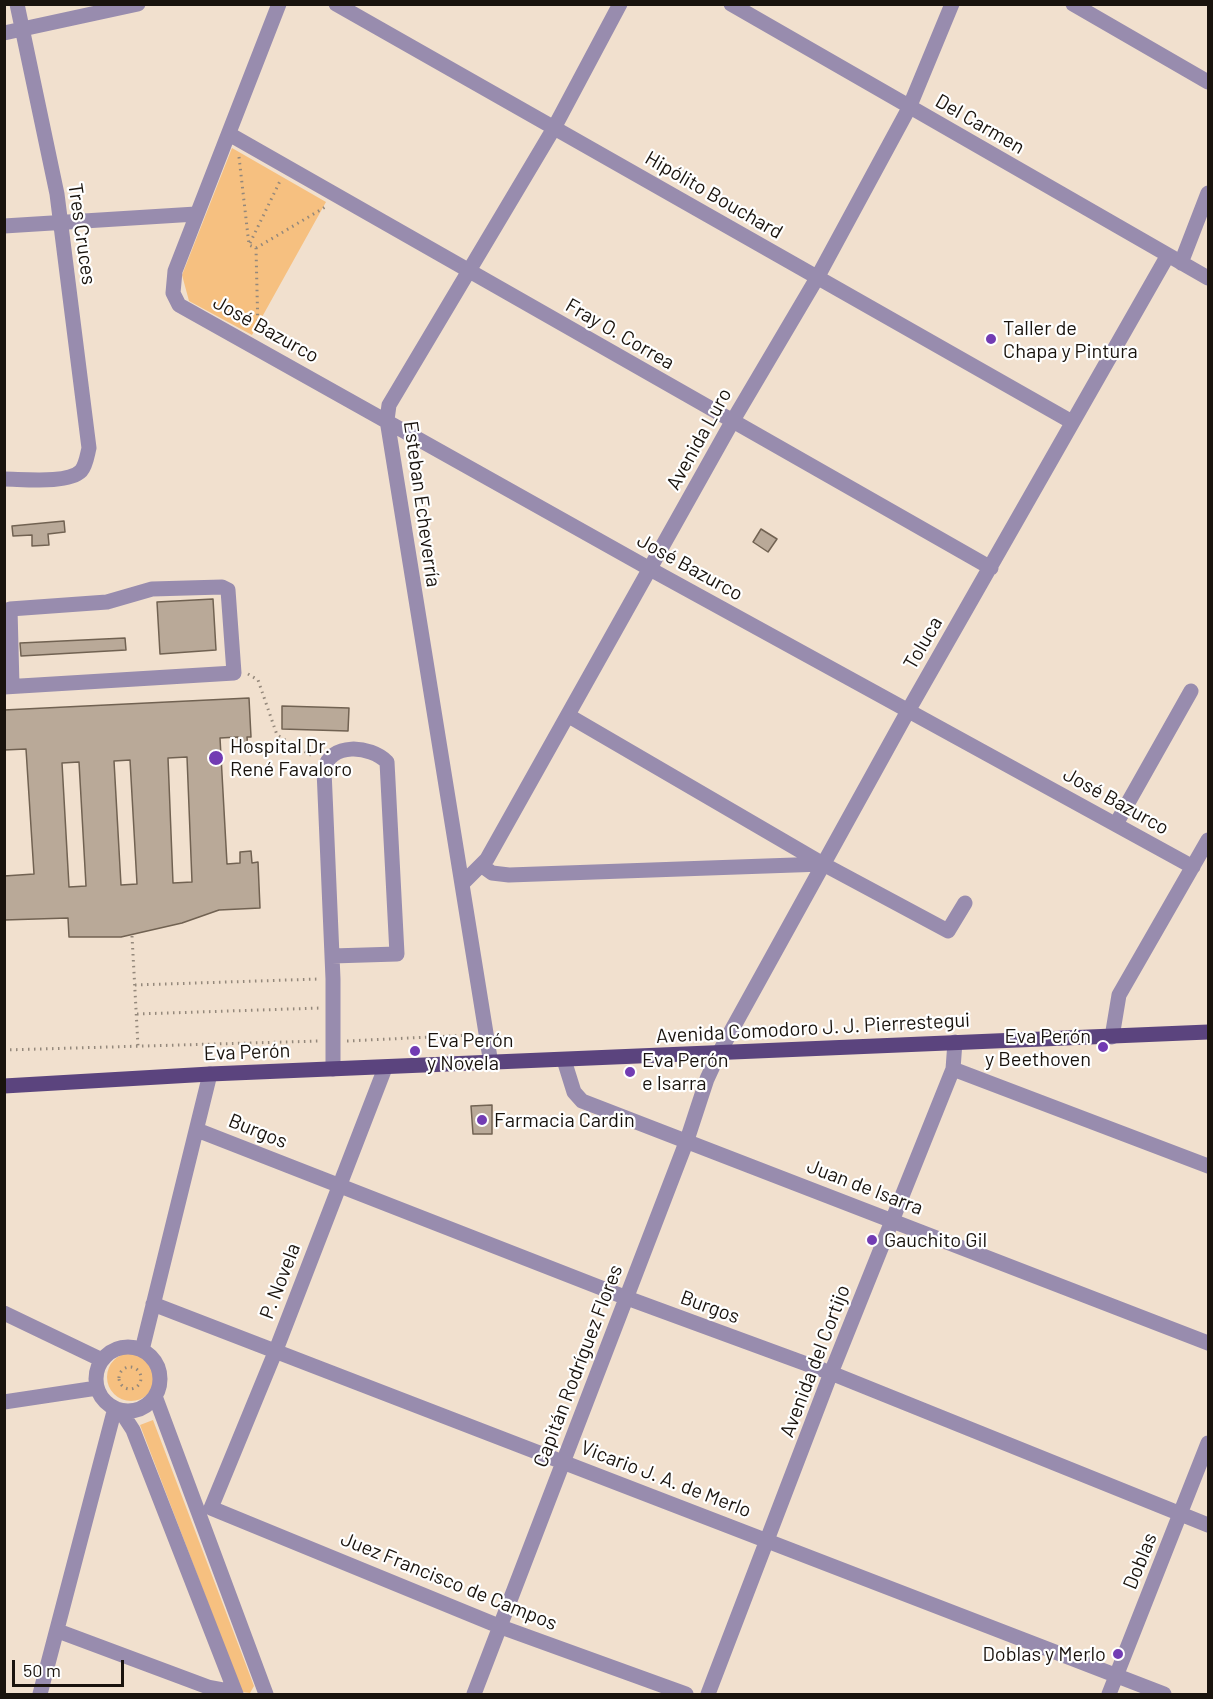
<!DOCTYPE html>
<html>
<head>
<meta charset="utf-8">
<style>
	body { margin:0 }
	#map { position:relative; width:1213px; height:1699px; overflow:hidden; background:#f1e0ce; font-family:Barlow,sans-serif }
	canvas { display:block }
	.frame { position:absolute; inset:0; border:6px solid #19130d; pointer-events:none }
	.scale { position:absolute; left:12px; top:1660px; width:112px; height:27px; box-sizing:border-box; border:3px solid #19130d; border-top:0; padding-left:8px; font-size:18px; line-height:21px; white-space:nowrap; color:#19130d; -webkit-text-stroke:4px #fff; paint-order:stroke }
</style>
</head>
<body>
<div id="map">
<canvas width="1213" height="1699"></canvas>
<div class="frame"></div>
<div class="scale">50 m</div>
</div>
<script>
const ctx = document.querySelector('canvas').getContext('2d');
ctx.lineJoin = 'round';
function fillPath(path, color) {
  ctx.fillStyle = color;
  ctx.fill(path, 'evenodd');
}
function strokePath(path, color, width, dash) {
  ctx.strokeStyle = color;
  ctx.lineWidth = width;
  ctx.lineCap = dash ? 'butt' : 'round';
  ctx.setLineDash(dash || []);
  ctx.stroke(path);
}
function write(font, color, halo, rows, align = 'center') {
  ctx.font = font + ' Barlow,sans-serif';
  ctx.lineWidth = 4.5;
  ctx.setLineDash([]);
  ctx.textBaseline = 'middle';
  ctx.strokeStyle = halo;
  ctx.fillStyle = color;
  for (const [text, x, y, turn = 0] of rows) {
    ctx.save();
    ctx.translate(x, y);
    ctx.rotate((+turn || 0) * Math.PI / 180);
    ctx.textAlign = isNaN(turn) ? turn : align;
    if (halo) ctx.strokeText(text, 0, 0);
    ctx.fillText(text, 0, 0);
    ctx.restore();
  }
}
fillPath(new Path2D(`
	M232 148 326 202 252 335 189 301 182 275Z
	M107 1377a24 24 0 1 1 48 0a24 24 0 1 1-48 0Z
	M153 1420 254 1686 250 1693 242 1692 140 1425Z`), '#f6c080');
const building = new Path2D(`
	M64 521 65 532 48 534 49 545 32 546V535L13 536 12 526Z
	M761 529 777 539 768 552 753 542Z
	M213 599 216 650 160 654 157 602Z
	M125 638 126 650 21 656 20 643Z
	M249 698 251 737H247L248 749H239L238 737 220 738 227 864 240 863V852L251 851 252 863 258 862 260 908 219 910 182 923 121 937H69L68 918 4 920V876L34 874 26 749 4 750V710ZM187 757 192 882 173 883 168 758ZM130 760 137 884 121 885 114 761ZM79 762 86 886 69 887 62 763Z
	M282 706 349 708 348 731 282 729Z
	M492 1105V1134H473L471 1106Z`);
fillPath(building, '#b9a998');
strokePath(building, '#716252', 1.5);
strokePath(new Path2D(`
	M239 157 249 245 256 248 258 332
	M250 243 281 179
	M256 248 327 206
	M248 674 258 680 277 735 314 757
	M132 936 138 1046
	M135 985 319 979
	M137 1014 321 1008
	M347 1041 472 1035
	M4 1050 320 1041
	M119 1378a11 11 0 1 1 22 0a11 11 0 1 1-22 0Z`), '#94887b', 3, [1.5, 4.5]);
strokePath(new Path2D(`
	M279 4 175 271 173 293 179 305 650 569 1193 867
	M336 4 1072 422
	M731 4 1208 278
	M1073 4 1208 82
	M4 33 138 4
	M229 134 991 568
	M4 226 196 214
	M1181 263 1208 193
	M4 479C23 479 68 484 81 471 86 465 87 456 89 448L57 194 17 4
	M4 687 234 673 228 590 222 587 152 589 107 602 10 609 12 686
	M569 716 823 864 948 931 965 903
	M1116 824 1191 691
	M481 865 492 873 509 875 823 864
	M463 883 487 859 732 422 817 278 909 108 952 4
	M332 956 397 954 387 762C370 745 330 742 324 770L333 979V1069
	M1112 1037 1119 995 1208 840
	M564 1060 574 1092 582 1101 1208 1343
	M491 1064 387 420 389 405 554 128 620 4
	M953 1069 1208 1166
	M197 1130 627 1298 831 1373 1208 1525
	M153 1304 1164 1694
	M4 1313 102 1360
	M96 1379a32 32 0 1 1 64 0a32 32 0 1 1-64 0Z
	M142 1350 210 1074
	M155 1396 266 1694
	M4 1402 97 1388
	M120 1410 133 1430 236 1694
	M211 1508 501 1627 686 1694
	M211 1508 276 1350 385 1068
	M58 1631 208 1687 235 1692
	M40 1694 115 1408
	M474 1694 687 1140 707 1079 719 1053 908 711 1168 255
	M708 1694 831 1373 953 1069 955 1042
	M1109 1694 1208 1443`), '#988cae', 15);
strokePath(new Path2D(`
	M4 1086 210 1074 1208 1032`), '#5b447e', 15);
for (const [x, y, r, color] of [
	[991,339,6,"#723cb3"],
	[216,758,8,"#723cb3"],
	[1103,1047,6,"#723cb3"],
	[415,1051,6,"#723cb3"],
	[630,1072,6,"#723cb3"],
	[482,1120,6,"#723cb3"],
	[872,1240,6,"#723cb3"],
	[1118,1654,6,"#723cb3"]
]) {
  const dot = new Path2D();
  dot.arc(x, y, r, 0, 2 * Math.PI);
  ctx.fillStyle = color;
  ctx.fill(dot);
  strokePath(dot, '#fff', 2);
}
write('20px', '#19130d', '#fff', [
	["Del Carmen",980,124,30],
	["Hipólito Bouchard",714,195,30],
	["Tres Cruces",82,234,82],
	["José Bazurco",266,329,29],
	["Fray O. Correa",620,334,30],
	["Avenida Luro",699,439,-61],
	["Esteban Echeverría",422,504,82],
	["José Bazurco",690,567,29],
	["Toluca",923,643,-60],
	["José Bazurco",1116,801,29],
	["Avenida Comodoro J. J. Pierrestegui",813,1028,-3],
	["Eva Perón",247,1052,-2],
	["Burgos",258,1131,22],
	["Juan de Isarra",865,1187,21],
	["P. Novela",280,1281,-69],
	["Burgos",710,1307,20],
	["Avenida del Cortijo",815,1361,-69],
	["Capitán Rodríguez Flores",578,1366,-69],
	["Vicario J. A. de Merlo",666,1479,21],
	["Doblas",1140,1561,-68],
	["Juez Francisco de Campos",449,1581,22]
]);
write('20px', '#19130d', '#fff', [
	["Taller de",1003,328],
	["Chapa y Pintura",1003,351],
	["Hospital Dr.",230,746],
	["René Favaloro",230,769],
	["Eva Perón",1091,1036,"right"],
	["y Beethoven",1091,1059,"right"],
	["Eva Perón",427,1040],
	["y Novela",427,1063],
	["Eva Perón",642,1060],
	["e Isarra",642,1083],
	["Farmacia Cardin",494,1120],
	["Gauchito Gil",884,1240],
	["Doblas y Merlo",1106,1654,"right"]
], 'left');
</script>
</body>
</html>
